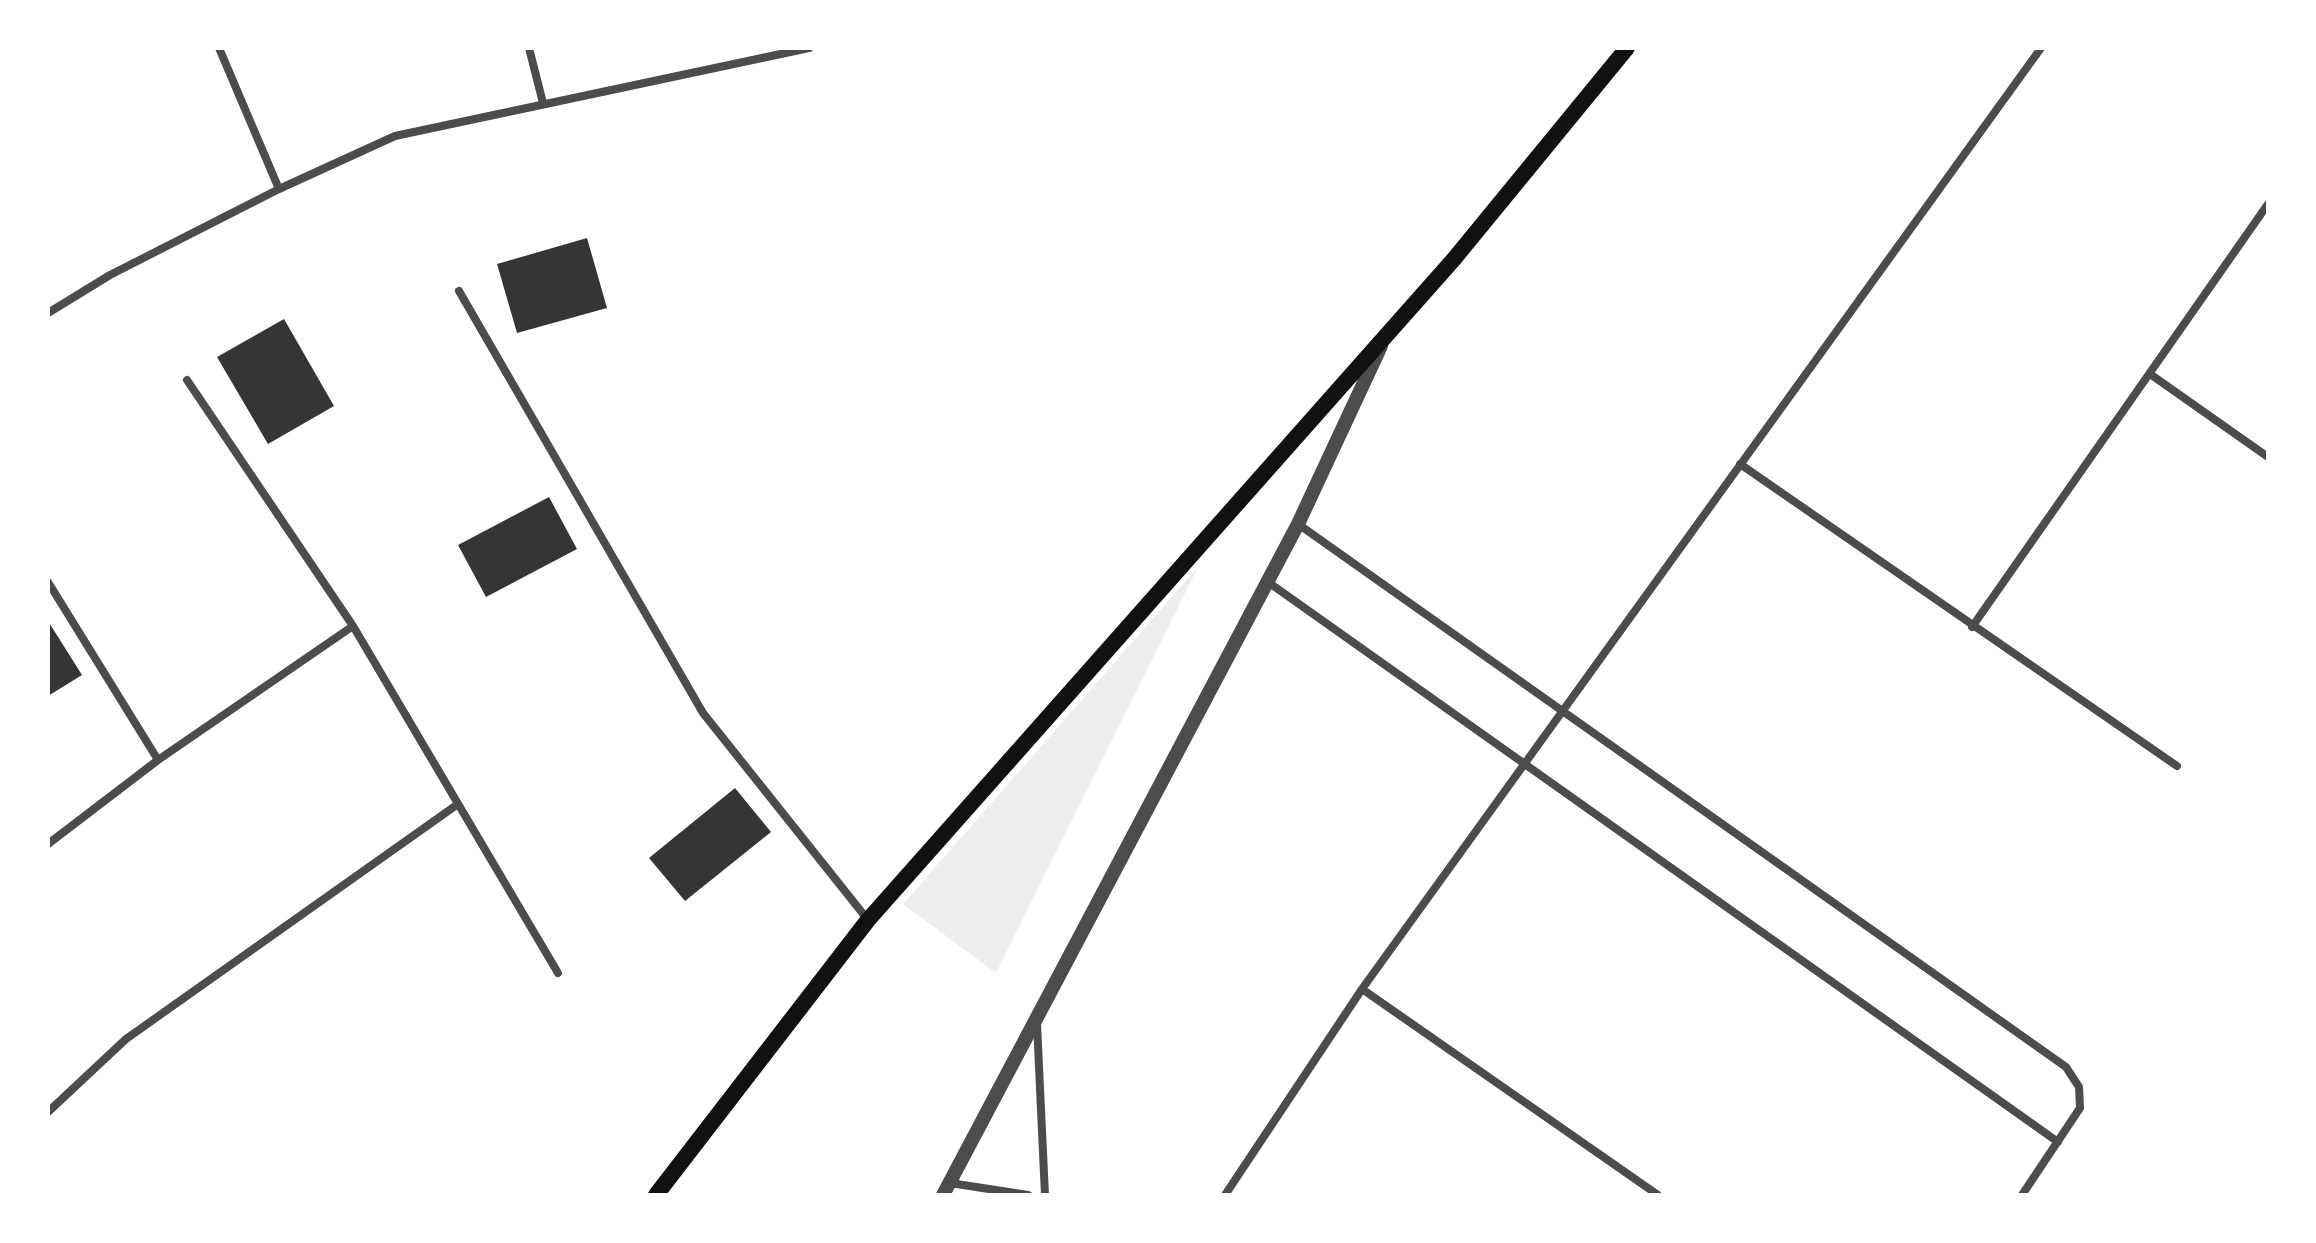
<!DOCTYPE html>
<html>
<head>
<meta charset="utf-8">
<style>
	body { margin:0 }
	#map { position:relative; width:2316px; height:1243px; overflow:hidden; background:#fff; font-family:Arial,sans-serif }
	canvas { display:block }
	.frame { position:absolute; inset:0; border:50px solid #fff; pointer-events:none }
</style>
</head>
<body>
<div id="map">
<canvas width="2316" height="1243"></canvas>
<div class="frame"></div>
</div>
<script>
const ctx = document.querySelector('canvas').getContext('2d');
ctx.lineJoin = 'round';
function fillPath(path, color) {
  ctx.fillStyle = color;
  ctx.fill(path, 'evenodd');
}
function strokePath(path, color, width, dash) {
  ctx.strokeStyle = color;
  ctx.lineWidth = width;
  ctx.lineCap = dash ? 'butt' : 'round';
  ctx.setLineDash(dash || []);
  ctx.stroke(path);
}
fillPath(new Path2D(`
	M1198 567 996 973 903 904Z`), '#eee');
fillPath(new Path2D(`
	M587 238 607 308 517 333 497 264Z
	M284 319 334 406 268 444 217 357Z
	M549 497 577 549 486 597 458 545Z
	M48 621 82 675 48 696Z
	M735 788 771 832 685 901 649 858Z`), '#353535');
strokePath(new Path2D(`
	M219 48 279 189
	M529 48 543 103
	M459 291 703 713 868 920
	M48 313 110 275 279 189 395 136 809 48
	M2150 374 2268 457
	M187 380 353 626 558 973
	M1740 464 2177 766
	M1298 524 2066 1067 2079 1087 2080 1108 2022 1195
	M48 582 158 760
	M1268 582 2058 1142
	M1972 627 2268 204
	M48 844 158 760 353 626
	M1362 989 1658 1195
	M1037 1024 1045 1195
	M48 1112 126 1039 458 804
	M950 1183 1028 1195
	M1225 1195 1362 989 2041 48`), '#4c4c4c', 8);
strokePath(new Path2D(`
	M943 1195 1298 524 1381 346`), '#4c4c4c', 14);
strokePath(new Path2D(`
	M656 1195 868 920 1454 259 1627 48`), '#111', 16);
</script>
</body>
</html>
